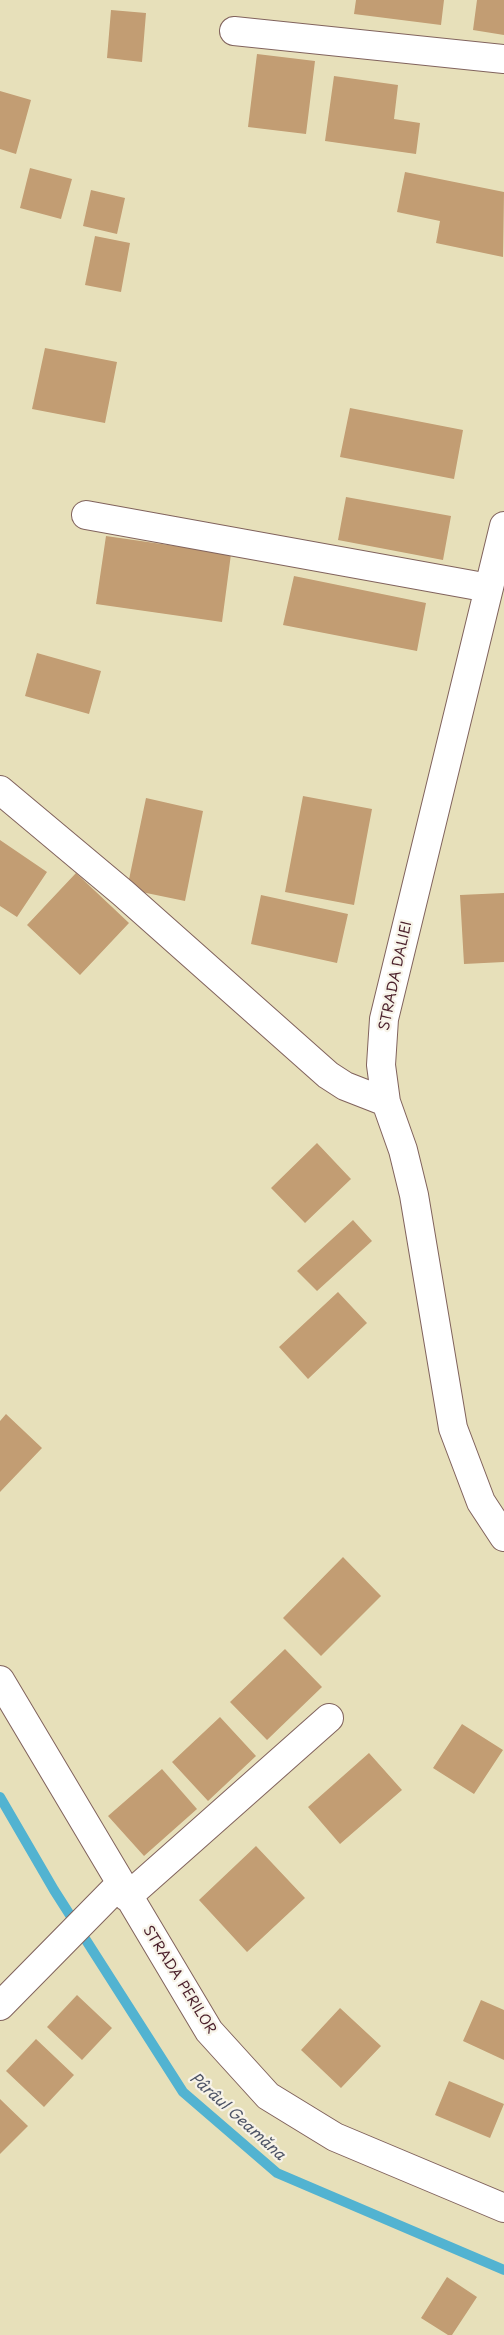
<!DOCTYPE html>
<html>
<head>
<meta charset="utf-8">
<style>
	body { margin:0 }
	canvas { display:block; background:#e7e0ba }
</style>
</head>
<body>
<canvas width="504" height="2335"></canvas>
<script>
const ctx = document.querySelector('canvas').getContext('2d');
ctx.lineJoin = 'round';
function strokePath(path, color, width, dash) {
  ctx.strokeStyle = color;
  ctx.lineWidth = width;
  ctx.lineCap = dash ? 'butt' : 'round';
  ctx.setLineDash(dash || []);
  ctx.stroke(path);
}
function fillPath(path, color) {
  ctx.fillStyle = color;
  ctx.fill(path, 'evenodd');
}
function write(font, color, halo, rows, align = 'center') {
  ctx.font = font + ' "Playpen Sans",sans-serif';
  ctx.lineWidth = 4.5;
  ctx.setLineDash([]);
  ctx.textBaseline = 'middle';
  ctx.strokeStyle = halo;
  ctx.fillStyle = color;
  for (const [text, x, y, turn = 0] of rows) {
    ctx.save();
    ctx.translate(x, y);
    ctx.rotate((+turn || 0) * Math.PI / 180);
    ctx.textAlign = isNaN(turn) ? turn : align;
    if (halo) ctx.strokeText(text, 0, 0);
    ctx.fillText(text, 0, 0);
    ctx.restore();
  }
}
strokePath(new Path2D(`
	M0 1797 54 1890 183 2092 277 2173 504 2270`), '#52b3d1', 10);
fillPath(new Path2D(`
	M356 0H444L441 25 354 14Z
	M477 0H504V35L473 30Z
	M111 10 146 13 142 62 107 58Z
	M257 54 315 61 306 134 248 127Z
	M334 76 398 85 394 119 420 123 416 154 325 141Z
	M0 91 31 100 16 154 0 149Z
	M30 168 72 179 61 219 20 208Z
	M405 172 504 192 503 257 436 243 440 221 397 212Z
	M91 190 125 198 117 234 83 226Z
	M95 236 130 243 121 292 85 285Z
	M45 348 117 362 105 423 32 409Z
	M350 408 463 430 454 479 340 457Z
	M346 497 451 516 443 560 338 540Z
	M106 536 231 554 222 622 96 604Z
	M294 576 426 603 417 651 283 625Z
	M37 653 101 671 89 714 25 696Z
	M303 796 372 809 354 905 285 892Z
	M146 798 203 811 185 901 127 889Z
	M0 840 47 872 17 917 0 906Z
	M76 873 129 923 80 975 27 925Z
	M504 893V962L464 964 460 895Z
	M261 895 348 914 337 963 251 944Z
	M317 1143 351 1179 305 1223 271 1188Z
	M353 1220 372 1241 317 1291 297 1271Z
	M338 1292 367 1323 308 1379 279 1347Z
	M6 1414 42 1448 0 1492V1421Z
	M343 1557 381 1596 321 1656 283 1618Z
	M285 1649 322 1687 267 1740 230 1702Z
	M220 1717 256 1756 208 1801 172 1762Z
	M462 1724 503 1750 474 1794 433 1768Z
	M369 1753 402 1790 340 1844 308 1807Z
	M162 1769 197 1809 144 1856 108 1816Z
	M256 1846 305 1898 247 1952 199 1900Z
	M77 1995 112 2028 82 2060 47 2027Z
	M481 2000 504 2010V2060L463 2041Z
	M340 2008 381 2046 341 2088 301 2050Z
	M36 2039 74 2075 44 2107 6 2071Z
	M449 2081 504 2104 490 2138 435 2115Z
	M0 2099 28 2126 0 2154Z
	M447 2277 477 2297 452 2335H448L421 2318Z`), '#c29d73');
const street = new Path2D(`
	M234 31 504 59
	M86 515 489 588
	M504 526 384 1019 381 1065 386 1102 403 1150 414 1195 453 1428 481 1502 504 1537
	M0 790 123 893 328 1075 345 1086 386 1102
	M0 1680 209 2031 268 2096 335 2137 504 2208
	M127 1897 329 1718
	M0 2006 120 1884`);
strokePath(street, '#81635d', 30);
strokePath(street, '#fff', 28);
write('14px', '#4a1f2b', '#f7f3e8', [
	["STRADA DALIEI",396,976,-78],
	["STRADA PERILOR",179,1980,58]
]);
write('italic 15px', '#4d5365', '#f7f3e8', [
	["Pârâul Geamăna",237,2117,42]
]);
</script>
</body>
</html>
